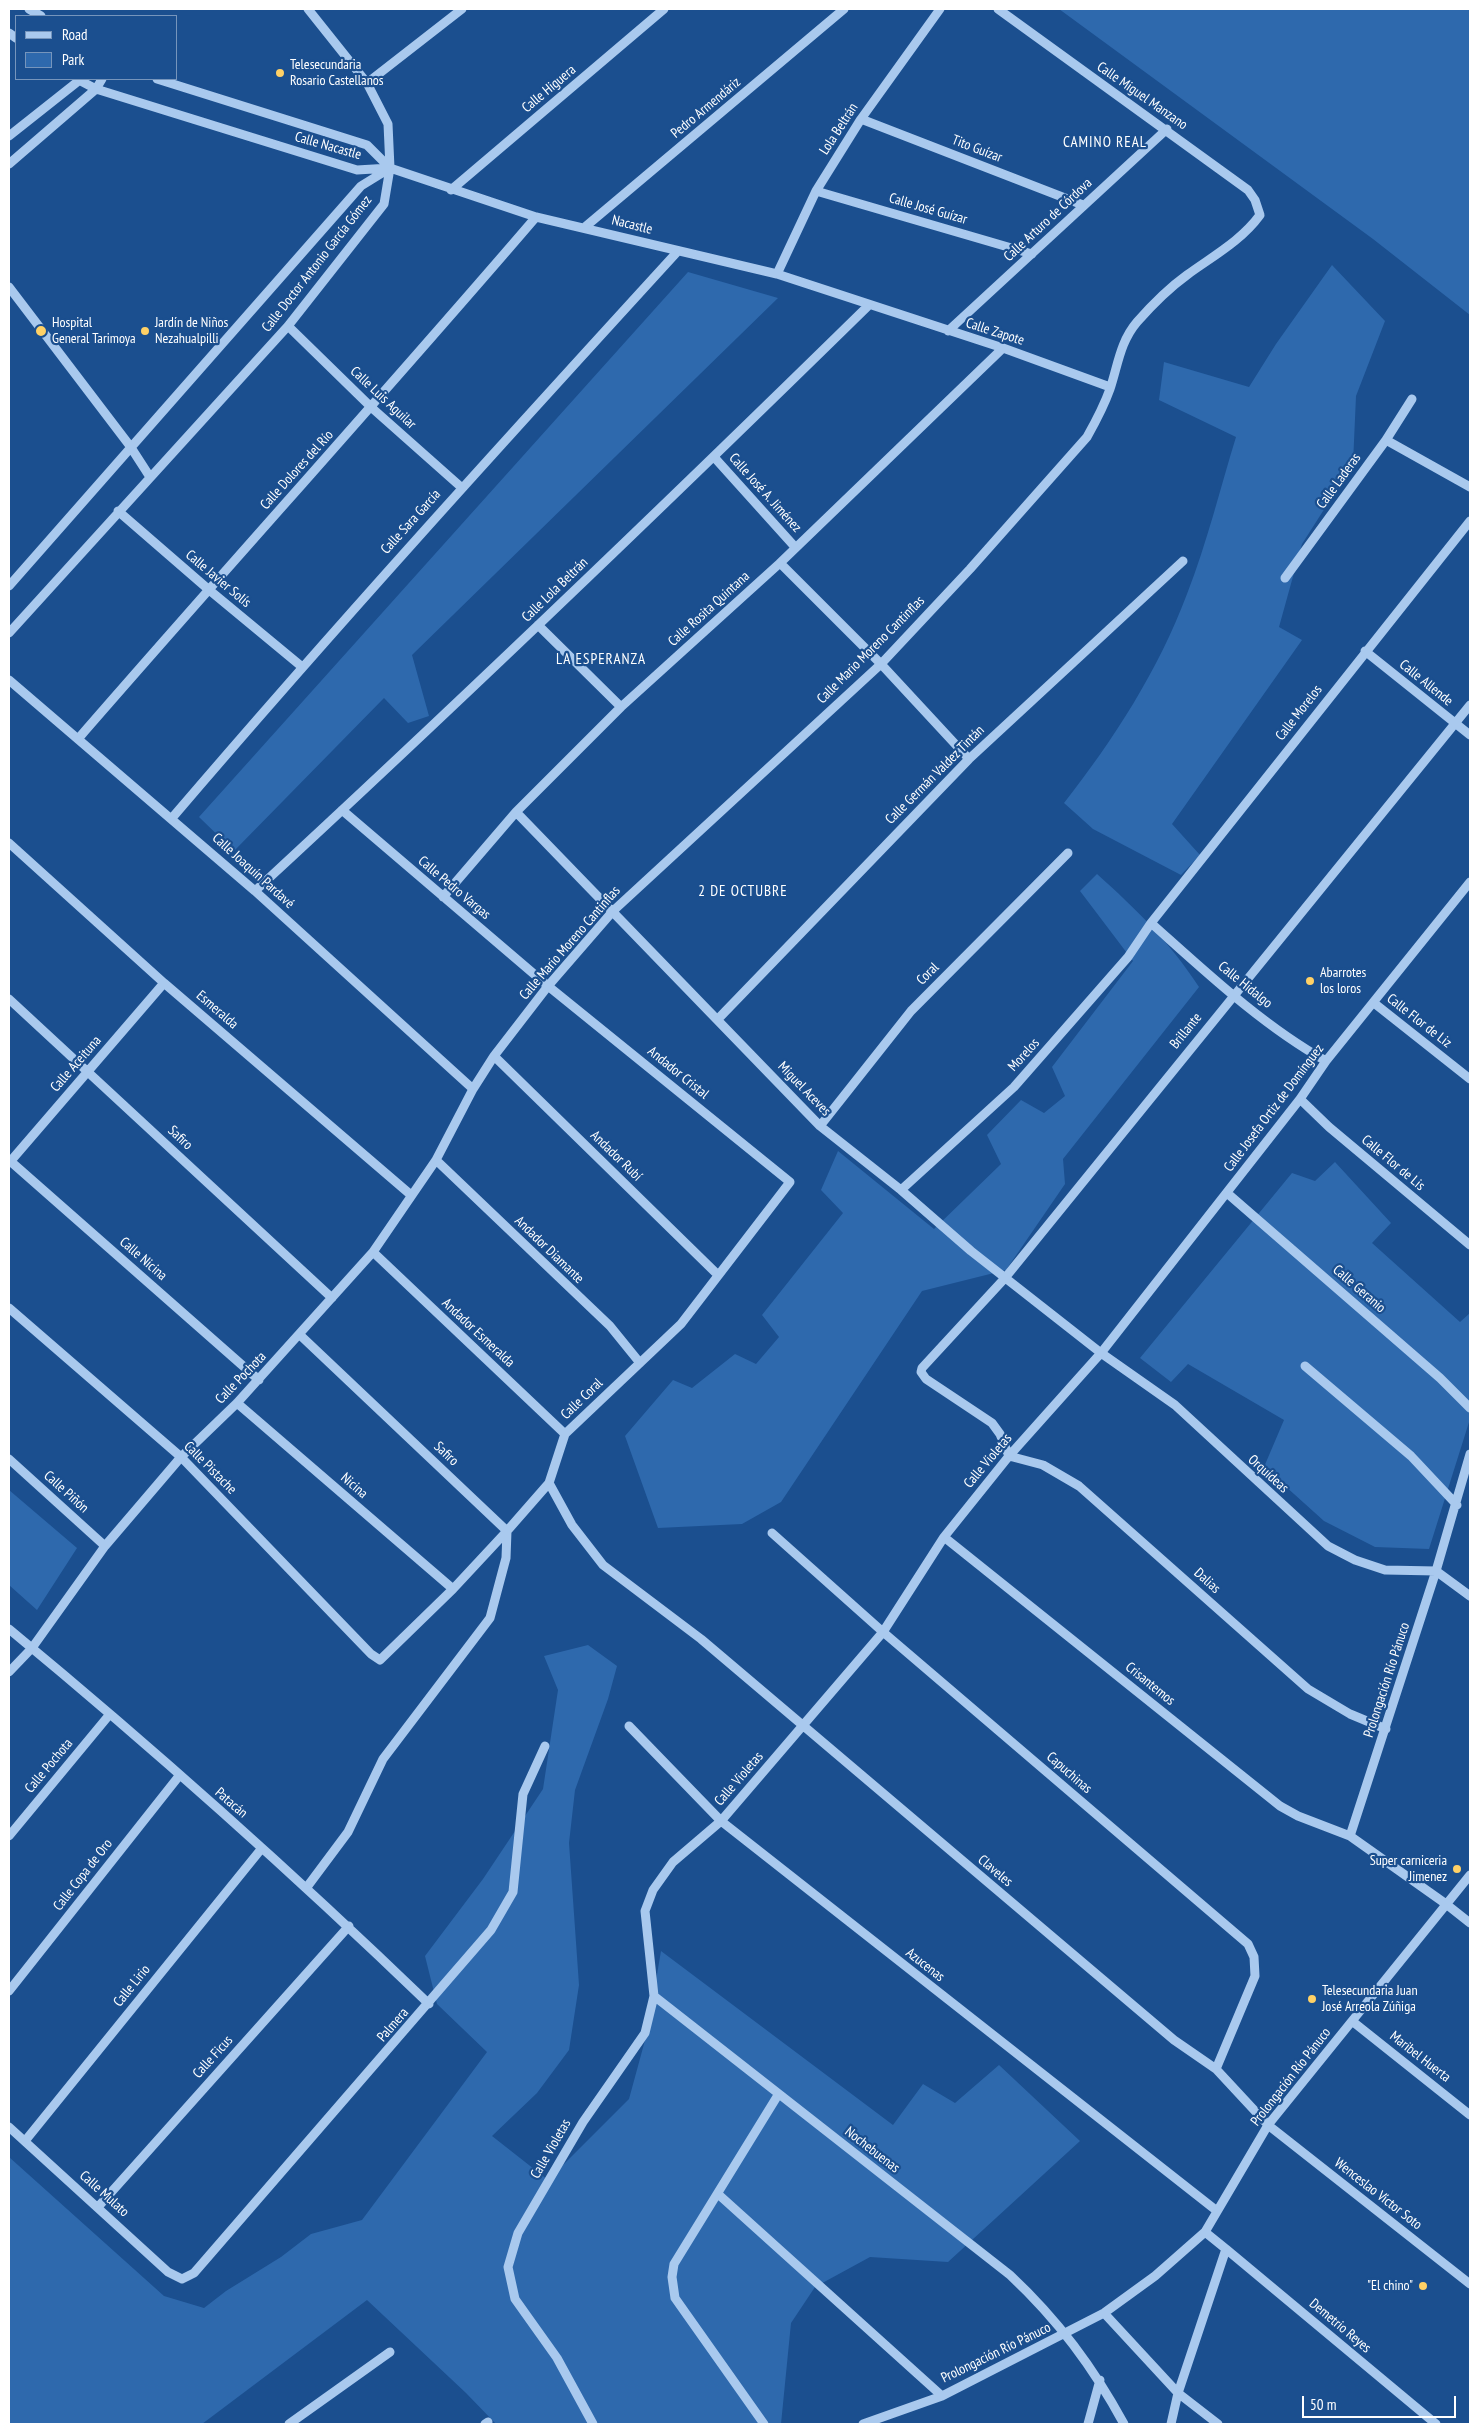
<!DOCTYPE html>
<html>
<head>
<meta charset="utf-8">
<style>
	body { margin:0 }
	#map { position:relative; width:1479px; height:2433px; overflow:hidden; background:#1b4f8f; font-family:"PT Sans Narrow",sans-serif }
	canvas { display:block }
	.frame { position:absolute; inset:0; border:10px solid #fff; pointer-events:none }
	.legend { position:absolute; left:15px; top:15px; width:162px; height:65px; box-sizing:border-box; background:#1b4f8f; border:1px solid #7695bc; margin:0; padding:6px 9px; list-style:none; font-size:15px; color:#fff }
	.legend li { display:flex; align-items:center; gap:10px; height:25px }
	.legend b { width:25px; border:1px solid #7695bc }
	.scale { position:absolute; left:1302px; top:2396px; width:154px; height:22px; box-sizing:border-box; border:2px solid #fff; border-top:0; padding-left:6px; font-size:15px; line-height:18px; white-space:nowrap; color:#fff; -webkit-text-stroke:4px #1b4f8f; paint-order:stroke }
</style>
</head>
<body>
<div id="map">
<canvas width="1479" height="2433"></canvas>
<div class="frame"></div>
<ul class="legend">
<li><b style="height:6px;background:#a9c9ee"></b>Road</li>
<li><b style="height:14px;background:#2e69ad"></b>Park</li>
</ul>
<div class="scale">50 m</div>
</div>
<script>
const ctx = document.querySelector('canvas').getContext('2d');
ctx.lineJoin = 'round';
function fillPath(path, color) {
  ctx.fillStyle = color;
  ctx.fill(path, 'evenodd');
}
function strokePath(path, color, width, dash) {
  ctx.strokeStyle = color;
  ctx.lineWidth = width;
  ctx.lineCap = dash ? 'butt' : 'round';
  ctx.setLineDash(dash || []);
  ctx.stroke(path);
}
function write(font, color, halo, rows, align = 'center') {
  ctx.font = font + ' "PT Sans Narrow",sans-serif';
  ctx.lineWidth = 4.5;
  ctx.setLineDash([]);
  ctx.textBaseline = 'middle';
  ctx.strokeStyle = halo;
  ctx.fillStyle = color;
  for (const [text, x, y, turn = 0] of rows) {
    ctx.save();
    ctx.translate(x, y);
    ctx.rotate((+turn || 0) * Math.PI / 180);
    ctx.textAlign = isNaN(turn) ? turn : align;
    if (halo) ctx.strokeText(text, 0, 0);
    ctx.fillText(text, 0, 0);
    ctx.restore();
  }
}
fillPath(new Path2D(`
	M1059 9H1470V315L1373 239Z
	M1332 265 1385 321 1356 396 1353 464 1302 544 1279 627 1302 640 1172 824 1200 855 1181 875 1093 829 1064 803C1114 739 1158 671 1187 594 1207 543 1220 489 1236 437L1159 400 1164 362 1249 387 1276 344Z
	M688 272 778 298 412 655 429 716 408 723 384 698 234 851 199 817Z
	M1097 874C1137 910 1169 941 1199 987L1063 1159 1065 1184 1006 1270 922 1291 781 1502 742 1524 658 1528 625 1436 673 1380 692 1388 735 1354 756 1364 779 1337 762 1315 843 1213 821 1190 838 1151 934 1229 1001 1164 987 1135 1021 1100 1044 1113 1065 1096 1052 1067 1133 961 1080 891Z
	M1335 1162 1391 1223 1372 1243 1460 1322 1470 1313V1419L1429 1549 1375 1547 1324 1521 1264 1467 1284 1420 1188 1364 1171 1382 1140 1358 1292 1173 1315 1181Z
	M9 1490 77 1548 37 1610 9 1585Z
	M588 1645 617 1666 608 1699 575 1790 569 1843 579 1985 569 2050 537 2093 492 2136 548 2180 629 2099 647 2033 661 1951 893 2125 923 2084 955 2103 999 2065 1080 2141 948 2262 870 2257 815 2287 791 2323 781 2424H496L466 2393 367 2300 202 2424H9V2157L164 2296 204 2308 226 2291 281 2257 311 2234 362 2220 487 2052 437 2004 425 1956 483 1879 543 1789 558 1690 544 1656Z`), '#2e69ad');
strokePath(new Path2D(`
	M29 9 41 16
	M9 33 16 38
	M77 79 96 89 357 170 390 168 536 217 777 274 1003 348 1110 387
	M157 79 367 145 390 168
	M367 83 462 9
	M861 119 1083 205
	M9 136 81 79
	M9 164 96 89 102 79
	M451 190 664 9
	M816 191 1032 254
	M585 227 844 9
	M777 274 816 191 861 119 940 9
	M9 287 130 446 150 477
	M288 326 372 408 461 487
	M948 331 1167 129
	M1386 440 1470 487
	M714 457 795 547
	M118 511 208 589 301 666
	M780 563 881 664 969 759
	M1285 578 1386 440 1412 399
	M9 586 361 186 387 170
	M538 625 621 707
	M9 633 288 326 384 204 390 168 388 124 367 83 308 9
	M1365 651 1470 735
	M9 680 255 891 473 1089
	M78 739C230 564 385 393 536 217
	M516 812 820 1126 901 1190 971 1251 1101 1353 1175 1405 1328 1546 1355 1560 1385 1570 1436 1571 1470 1596
	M172 818C337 625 507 438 678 251
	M9 843 164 983 411 1195
	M255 891C463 699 667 503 869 305
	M443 897 516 812 621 707 780 563 1003 348
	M1151 923C1206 972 1262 1025 1326 1061
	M9 999 332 1298
	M1374 1003 1470 1079
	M718 1019 969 759 1183 561
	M494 1056 718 1275
	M1300 1099 1329 1127 1470 1245
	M820 1126 911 1011 1068 853
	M9 1160 259 1380
	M436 1160 610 1326 640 1363
	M9 1163 164 983
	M901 1190 1014 1087 1128 957 1151 923 1470 521
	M1227 1193 1440 1378 1470 1408
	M373 1252 565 1434
	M9 1308 181 1457 371 1654 380 1660 453 1589 507 1531 549 1483 565 1434 681 1324 790 1182 548 986 342 810
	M300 1335 507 1531 506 1558 490 1618 383 1759 348 1832 307 1887
	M1305 1366 1411 1456 1457 1505
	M237 1403 453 1589
	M9 1459 105 1546
	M549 1483 572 1525 603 1565 701 1639 1174 2040 1216 2069 1268 2125 1470 2284
	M772 1533 883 1632 1248 1944 1254 1957 1255 1976 1216 2069
	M944 1537 1280 1806 1298 1816 1350 1836 1446 1904 1470 1923
	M9 1629C153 1748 294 1874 429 2004
	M9 1672 32 1648 105 1546 181 1457 237 1403 373 1252 436 1160 473 1089 494 1056 548 986 613 911 881 664 970 569 1087 437C1096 421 1104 406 1110 389 1118 365 1120 342 1137 322 1152 305 1169 288 1187 275 1213 256 1241 241 1260 215L1255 200 1248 190 998 9
	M629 1726 721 1821 1217 2211
	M1386 1729 1350 1714 1308 1689 1079 1486 1043 1465 1009 1456 1000 1434 992 1423 926 1379 921 1372 922 1368 1005 1278 1470 705
	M9 1836 110 1714
	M1350 1836 1436 1571 1470 1454
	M9 1991 179 1776
	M654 1996 1010 2275C1058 2320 1093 2367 1124 2424
	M1352 2021 1470 2115
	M9 2127 168 2272 182 2279 194 2273 491 1930 513 1892 523 1794 545 1746
	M25 2141 262 1848
	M718 2194 942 2396
	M98 2207 349 1926
	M1226 2249 1436 2424
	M1104 2313 1178 2393 1218 2424
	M289 2424 390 2352
	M485 2424 488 2422
	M593 2424 557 2358 515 2299 508 2267 518 2233 583 2122 645 2033 654 1996 645 1911 653 1890 673 1862 721 1821 883 1632 944 1537 1009 1456 1101 1353 1300 1099 1326 1061 1470 882
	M764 2424 675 2298 672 2277 674 2264 778 2095
	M863 2424 942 2396 1104 2313 1155 2276 1205 2232 1268 2125 1470 1875
	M1088 2424 1100 2380
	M1171 2424 1178 2393 1226 2249 1205 2232`), '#a9c9ee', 9);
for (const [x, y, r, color] of [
	[280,73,5,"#ffd166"],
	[41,331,6,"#ffd166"],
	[145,331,5,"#ffd166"],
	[1310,981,5,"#ffd166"],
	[1457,1869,5,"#ffd166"],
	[1312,1999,5,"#ffd166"],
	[1423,2286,5,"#ffd166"]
]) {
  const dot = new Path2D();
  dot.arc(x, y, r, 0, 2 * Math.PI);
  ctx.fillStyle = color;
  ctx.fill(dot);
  strokePath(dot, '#1b4f8f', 2);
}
write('14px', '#fff', '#1b4f8f', [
	["Telesecundaria",290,65],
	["Rosario Castellanos",290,81],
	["Hospital",52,323],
	["General Tarimoya",52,339],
	["Jardín de Niños",155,323],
	["Nezahualpilli",155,339],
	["Abarrotes",1320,973],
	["los loros",1320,989],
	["Super carniceria",1447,1861,"right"],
	["Jimenez",1447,1877,"right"],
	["Telesecundaria Juan",1322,1991],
	["José Arreola Zúñiga",1322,2007],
	["\"El chino\"",1413,2286,"right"]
], 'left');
write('14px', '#fff', '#1b4f8f', [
	["Calle Higuera",549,89,-40],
	["Calle Miguel Manzano",1142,96,35],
	["Pedro Armendáriz",706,108,-40],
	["Lola Beltrán",839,129,-57],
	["Calle Nacastle",328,146,16],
	["Tito Guízar",977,149,21],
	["Calle José Guízar",928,209,16],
	["Calle Arturo de Córdova",1048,220,-43],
	["Nacastle",632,225,14],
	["Calle Doctor Antonio García Gómez",317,264,-52],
	["Calle Zapote",995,332,18],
	["Calle Luis Aguilar",383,398,43],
	["Calle Dolores del Río",297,470,-48],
	["Calle Laderas",1339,481,-54],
	["Calle José A. Jiménez",765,493,48],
	["Calle Sara García",411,522,-48],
	["Calle Javier Solís",218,579,40],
	["Calle Lola Beltrán",555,590,-44],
	["Calle Rosita Quintana",709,609,-42],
	["Calle Mario Moreno Cantinflas",871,650,-45],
	["Calle Allende",1426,683,39],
	["Calle Morelos",1299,713,-52],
	["Calle Germán Valdez Tintán",935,775,-45],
	["Calle Joaquín Pardavé",253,871,42],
	["Calle Pedro Vargas",454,888,40],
	["Calle Mario Moreno Cantinflas",570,943,-49],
	["Coral",928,974,-45],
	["Calle Hidalgo",1245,985,39],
	["Esmeralda",217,1010,41],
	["Calle Flor de Liz",1419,1021,38],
	["Brillante",1186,1031,-51],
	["Morelos",1024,1055,-48],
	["Calle Aceituna",76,1064,-49],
	["Andador Cristal",678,1073,39],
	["Miguel Aceves",804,1089,46],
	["Calle Josefa Ortiz de Domínguez",1274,1108,-53],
	["Safiro",180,1138,43],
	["Andador Rubí",616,1156,44],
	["Calle Flor de Lis",1393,1163,40],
	["Andador Diamante",549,1250,44],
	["Calle Nicina",143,1259,41],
	["Calle Geranio",1359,1289,41],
	["Andador Esmeralda",478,1333,43],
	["Calle Pochota",241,1378,-46],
	["Calle Coral",582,1399,-44],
	["Safiro",446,1454,43],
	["Calle Violetas",988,1461,-50],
	["Calle Pistache",210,1468,45],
	["Orquídeas",1268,1474,42],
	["Nicina",354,1486,41],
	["Calle Piñón",66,1492,42],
	["Dalias",1207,1581,42],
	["Prolongación Río Pánuco",1387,1680,-72],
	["Crisantemos",1150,1684,39],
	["Calle Pochota",49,1766,-50],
	["Capuchinas",1069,1773,41],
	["Calle Violetas",739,1779,-49],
	["Patacán",231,1803,41],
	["Claveles",995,1871,40],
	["Calle Copa de Oro",83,1875,-52],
	["Azucenas",925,1965,38],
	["Calle Lirio",132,1986,-51],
	["Palmera",393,2025,-49],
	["Calle Ficus",213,2057,-48],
	["Maribel Huerta",1420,2057,38],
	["Prolongación Río Pánuco",1291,2077,-52],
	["Calle Violetas",551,2149,-60],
	["Nochebuenas",872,2150,38],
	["Calle Mulato",104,2194,42],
	["Wenceslao Víctor Soto",1378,2194,38],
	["Demetrio Reyes",1340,2326,40],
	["Prolongación Río Pánuco",996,2353,-26]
]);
ctx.letterSpacing = '1px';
write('15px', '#fff', '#1b4f8f', [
	["CAMINO REAL",1105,143],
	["LA ESPERANZA",601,660],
	["2 DE OCTUBRE",743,892]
]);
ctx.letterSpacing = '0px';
</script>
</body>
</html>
